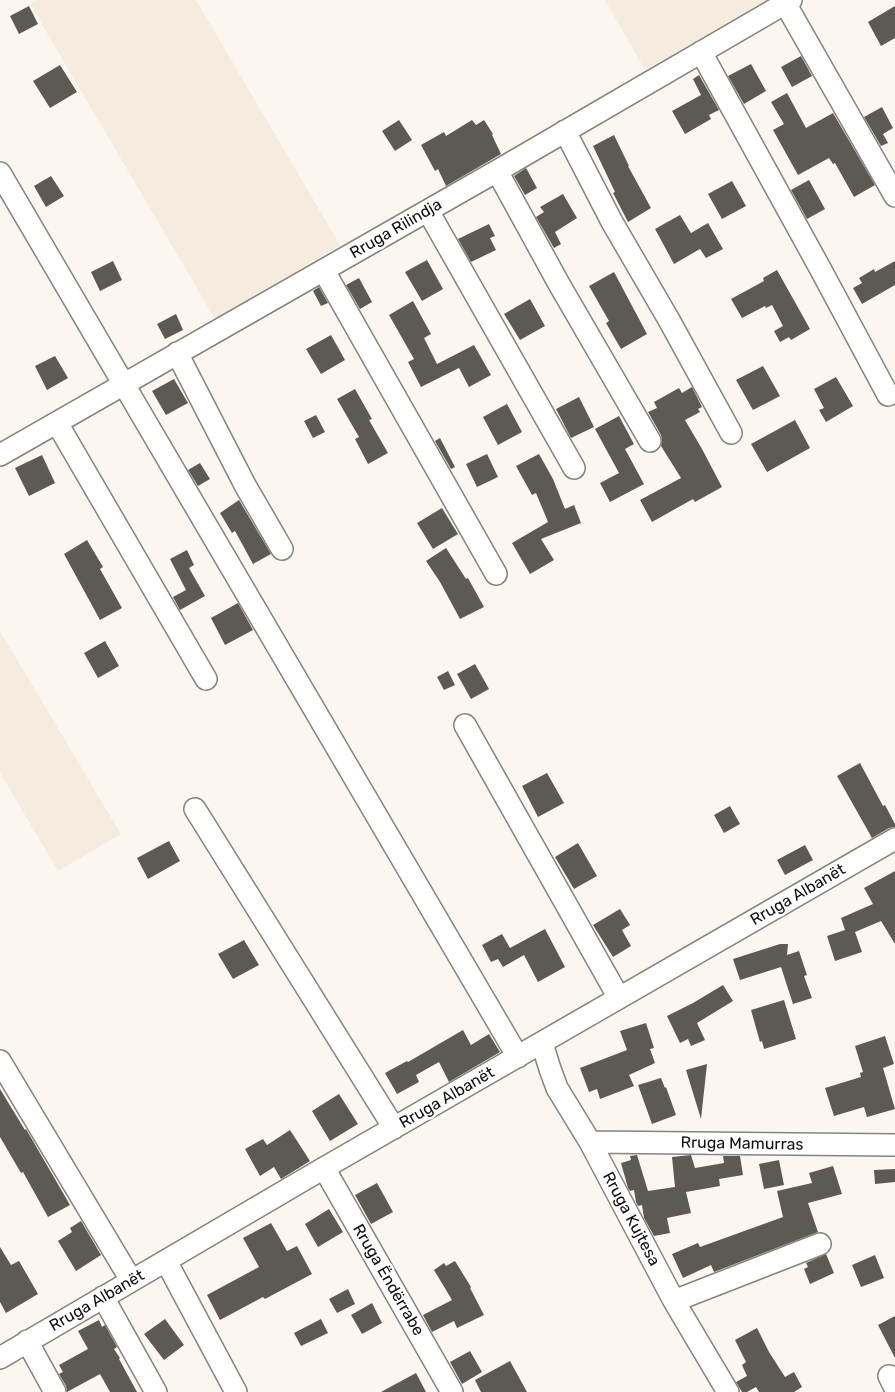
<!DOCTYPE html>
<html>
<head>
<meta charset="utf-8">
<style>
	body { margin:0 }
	canvas { display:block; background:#fbf7f0 }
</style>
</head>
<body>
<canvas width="895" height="1392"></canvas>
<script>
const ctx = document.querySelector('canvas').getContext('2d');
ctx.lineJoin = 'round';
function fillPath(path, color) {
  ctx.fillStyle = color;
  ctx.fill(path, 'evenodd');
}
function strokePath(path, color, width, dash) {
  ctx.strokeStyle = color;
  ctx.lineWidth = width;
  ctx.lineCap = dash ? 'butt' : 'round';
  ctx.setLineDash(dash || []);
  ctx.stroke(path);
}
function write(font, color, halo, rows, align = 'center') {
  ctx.font = font + ' Rubik,sans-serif';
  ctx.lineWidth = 5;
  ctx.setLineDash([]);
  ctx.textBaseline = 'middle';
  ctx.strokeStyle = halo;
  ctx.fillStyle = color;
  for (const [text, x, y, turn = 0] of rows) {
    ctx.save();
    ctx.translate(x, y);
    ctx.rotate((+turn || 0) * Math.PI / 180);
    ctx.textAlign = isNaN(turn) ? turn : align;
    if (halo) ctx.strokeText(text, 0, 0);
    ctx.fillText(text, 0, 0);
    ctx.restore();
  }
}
fillPath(new Path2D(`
	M37 0H196L340 245 215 319 30 4Z
	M605 0H767L645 70Z
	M0 631 121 834 58 871 0 773Z`), '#f5ecdf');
fillPath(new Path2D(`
	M29 6 38 24 19 34 10 16Z
	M895 6V38L881 46 868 22Z
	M801 56 812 76 792 87 781 67Z
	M751 64 766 91 744 104 728 76Z
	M60 65 77 92 50 108 33 81Z
	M699 75 719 110 709 115 711 119 685 134 672 111 701 95 693 79Z
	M787 93 806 128 833 113 875 185 854 197 835 163 833 164 829 158 798 175 773 130 784 124 771 102Z
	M882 107 893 128 883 134 888 143 881 146 864 117Z
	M399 120 412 140 395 151 382 131Z
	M472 120 476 125 484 120 493 134 492 135 501 154 446 186 438 169 435 171 421 145 444 132 446 136Z
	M614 135 629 166H628L651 208 628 222 613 193 615 192 593 146Z
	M526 168 537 188 525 195 514 176Z
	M51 176 64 196 46 207 34 186Z
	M809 180 825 209 807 219 791 190Z
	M732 181 746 206 722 219 708 194Z
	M563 194 577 218 555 232 561 244 554 248 536 217 544 212 540 207Z
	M680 215 691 233 708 223 723 249 706 258 700 249 674 264 655 229Z
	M489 224 495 236 490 238 496 250 471 262 458 239Z
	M427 260 443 289 422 301 405 272Z
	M113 261 122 280 100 291 91 272Z
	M895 261V285L862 304 853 288 862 283 859 278 874 269 875 272Z
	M777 270 810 329 791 340 789 337 780 342 774 331 783 326 772 305 766 308 765 306 742 318 731 299 764 281 763 278Z
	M614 272 647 334 621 349 606 323 609 321 589 286Z
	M359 278 372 302 360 309 346 285Z
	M319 287 328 303 321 306 313 291Z
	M530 299 545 326 520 340 504 314Z
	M413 301 431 334 424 338 437 364 474 345 491 375 469 387 459 368 421 387 408 362 414 359 389 315Z
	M176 314 183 330 165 339 157 324Z
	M331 335 345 360 321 374 306 349Z
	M55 356 68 378 47 390 35 366Z
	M763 366 780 396 753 410 736 380Z
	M836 377 853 406 826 422 819 410 824 408 814 389Z
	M174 379 188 403 166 415 152 391Z
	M692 387 702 407 698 409 700 412 685 420 702 449 722 487 695 502 693 499 652 522 640 500 681 478 661 446 662 440 661 435 648 412 657 408 654 402 679 388 682 393Z
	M355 389 372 419 369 420 388 453 368 464 355 439 359 437 337 399Z
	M579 397 594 427 571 438 556 409Z
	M507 404 522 432 498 445 483 417Z
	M316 415 325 432 313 438 304 421Z
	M619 416 634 444 625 449 644 484 610 502 600 483 619 473 595 429Z
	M795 420 810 448 767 472 751 444Z
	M440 438 455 467 451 469 435 441Z
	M487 454 498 477 477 487 466 464Z
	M539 454 553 479 565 509 574 505 581 523 541 539 554 560 530 574 512 543 548 522 536 493 532 495 516 466Z
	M42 455 55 483 29 496 15 468Z
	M200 463 210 479 198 486 188 470Z
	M239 500 271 554 253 564 235 531 232 533 220 513Z
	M442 508 458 534 433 549 417 523Z
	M87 540 103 567 100 569 122 608 100 620 64 554Z
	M446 548 466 579 468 578 484 607 460 619 440 582 426 561Z
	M187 550 194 565 189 568 205 596 180 610 173 597 186 590 170 559Z
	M238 603 253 630 225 645 211 618Z
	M105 641 119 666 98 678 84 653Z
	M475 664 489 689 471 699 457 674Z
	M448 671 455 685 444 690 437 677Z
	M860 763 883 806 885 805 895 824V827L889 828 872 838 837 776Z
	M547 773 564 803 538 817 522 786Z
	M730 806 740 824 724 833 714 815Z
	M169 841 180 861 148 879 137 858Z
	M578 843 597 876 574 889 555 857Z
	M805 845 813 860 785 875 777 860Z
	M895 871V944L881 921 855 932 862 952 835 961 827 936 845 930 841 918 873 904 864 888Z
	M620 909 630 925 622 930 631 946 613 957 593 925Z
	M545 929 565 967 538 982 524 955 503 967 498 959 491 962 482 945 502 934 510 948Z
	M244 940 259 965 233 979 218 954Z
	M780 944H788L787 955 799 951 807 975 804 976 812 998 793 1004 781 967 740 980 733 959Z
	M723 985 733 1001 697 1023 705 1040 691 1046 688 1039 680 1043 667 1016 693 1003Z
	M784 1000 796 1039 764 1049 762 1041 760 1042 751 1010Z
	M646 1023 654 1048 650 1049 655 1063 629 1075 634 1086 600 1099 597 1089 589 1092 580 1068 627 1050 620 1031Z
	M463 1030 471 1045 489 1034 500 1052 449 1082 439 1062 416 1075 419 1082 397 1094 385 1073 407 1061 408 1062Z
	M885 1036 894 1064 883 1068 895 1109 867 1117 864 1107 834 1116 825 1088 861 1077 860 1073 863 1072 855 1046Z
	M707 1064 701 1119 686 1070Z
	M661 1078 665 1088 666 1087 676 1115 652 1124 638 1085Z
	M0 1089 25 1130 26 1129 70 1205 48 1217 23 1172 21 1173 0 1137Z
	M339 1094 358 1124 330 1141 312 1111Z
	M290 1130 310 1161 281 1179 274 1167 260 1176 245 1149 263 1139 267 1145Z
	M637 1155 648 1191 675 1187 672 1157 691 1155 695 1168 724 1163 723 1156H740L743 1175 719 1179 720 1186 686 1192 691 1213 667 1218 670 1233 654 1236 644 1218 642 1205 638 1206 636 1202 634 1190 630 1191 628 1188 621 1163 631 1160 630 1156Z
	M779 1160 784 1185 764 1189 759 1164Z
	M833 1166 842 1194 808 1203 818 1232 714 1272 711 1265 683 1278 672 1254 698 1243 700 1247 783 1217 777 1191 812 1183 809 1173Z
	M895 1169V1182L875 1184 874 1170Z
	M377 1183 393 1212 371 1224 355 1195Z
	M329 1209 343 1232 318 1247 305 1224Z
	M81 1221 101 1255 76 1271 58 1241 72 1232 70 1228Z
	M271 1223 287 1251 297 1246 312 1274 265 1299 263 1297 220 1320 207 1295 259 1267 243 1238Z
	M0 1247 11 1265 19 1261 38 1294 6 1313 0 1302Z
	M826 1254 834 1273 810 1284 804 1269 808 1267 806 1263Z
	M875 1255 884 1278 861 1287 852 1265Z
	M455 1261 471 1287 470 1288 484 1315 457 1328 454 1321 432 1332 423 1315 452 1300 434 1270 444 1263 446 1266Z
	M348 1289 355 1304 337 1313 329 1299Z
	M372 1303 382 1323 362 1334 351 1315Z
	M895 1316V1358L878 1325Z
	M165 1319 184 1345 164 1360 144 1334Z
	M321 1319 328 1333 301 1346 294 1333Z
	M99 1320 102 1327 105 1325 117 1347 114 1349 120 1358 119 1359 137 1392H110L100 1374 67 1392 66 1386 59 1374 63 1372 59 1365 88 1349 78 1331Z
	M757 1328 769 1352 785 1377 794 1372 802 1387 794 1392H759L756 1387 747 1392H742L736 1382 747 1376 742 1365 746 1362 735 1340Z
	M470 1351 482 1372 462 1384 450 1362Z
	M510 1361 527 1392H481L475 1380Z
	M416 1373 426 1392H381Z`), '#5d5a54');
const minor = new Path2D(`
	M785 3 895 196
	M701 52 821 270 888 395
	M565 131 612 222 669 320 731 433
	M497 171 559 284 650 441
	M0 173 518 1057
	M428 211 574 468
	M324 271 496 574
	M177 353 245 485 282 549
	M57 423 206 679
	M0 455 497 171 791 0
	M465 725 619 998
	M195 809 394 1128
	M542 1043 550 1069 557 1088 590 1142 674 1301 728 1392
	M0 1061 131 1280
	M590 1142 895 1145
	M324 1168 452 1392
	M166 1261 236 1392
	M103 1297 156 1392
	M674 1301 820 1244
	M27 1341 55 1392
	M0 1358 324 1168 895 839
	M889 1376 895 1388`);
strokePath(minor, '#86837d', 24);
strokePath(minor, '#fff', 21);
write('16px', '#100f0d', '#fff', [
	["Rruga Rilindja",396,229,-30],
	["Rruga Albanët",798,895,-30],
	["Rruga Albanët",447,1098,-30],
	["Rruga Mamurras",742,1144,1],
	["Rruga Kujtesa",631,1219,62],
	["Rruga Ëndërrabe",388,1280,60],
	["Rruga Albanët",97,1301,-30]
]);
</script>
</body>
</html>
